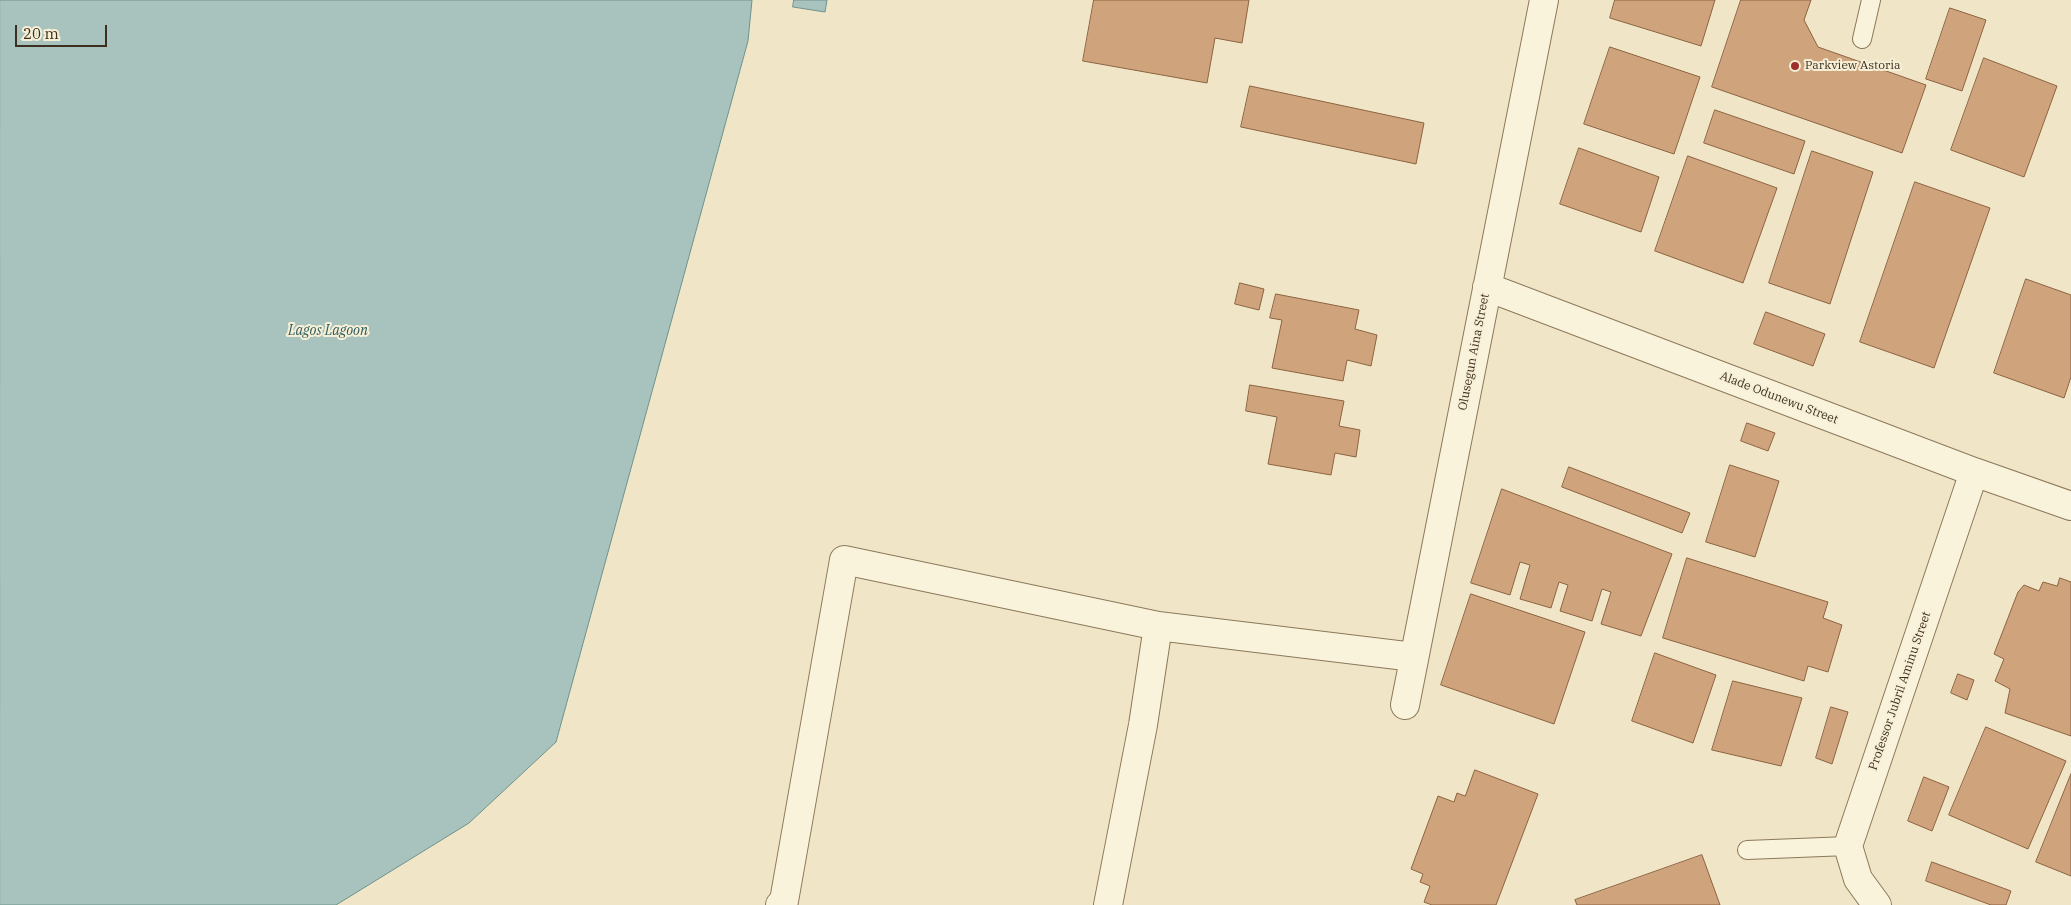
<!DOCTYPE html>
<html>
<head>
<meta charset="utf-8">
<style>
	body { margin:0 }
	#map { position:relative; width:2071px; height:905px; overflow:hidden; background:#f0e6c7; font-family:"IBM Plex Serif",serif }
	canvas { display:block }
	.scale { position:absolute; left:15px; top:25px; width:92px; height:22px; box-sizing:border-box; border:2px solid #3c2f1f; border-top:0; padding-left:6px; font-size:15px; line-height:18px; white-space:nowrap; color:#3c2f1f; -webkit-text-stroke:4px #f7f0d7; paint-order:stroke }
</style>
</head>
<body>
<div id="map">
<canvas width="2071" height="905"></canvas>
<div class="scale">20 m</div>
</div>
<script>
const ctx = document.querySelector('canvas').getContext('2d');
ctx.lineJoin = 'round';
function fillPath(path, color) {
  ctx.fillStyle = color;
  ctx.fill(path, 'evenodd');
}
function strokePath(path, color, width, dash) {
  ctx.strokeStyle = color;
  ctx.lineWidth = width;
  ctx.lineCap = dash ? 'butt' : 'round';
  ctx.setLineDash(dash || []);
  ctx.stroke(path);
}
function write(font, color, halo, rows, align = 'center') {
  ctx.font = font + ' "IBM Plex Serif",serif';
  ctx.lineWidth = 4;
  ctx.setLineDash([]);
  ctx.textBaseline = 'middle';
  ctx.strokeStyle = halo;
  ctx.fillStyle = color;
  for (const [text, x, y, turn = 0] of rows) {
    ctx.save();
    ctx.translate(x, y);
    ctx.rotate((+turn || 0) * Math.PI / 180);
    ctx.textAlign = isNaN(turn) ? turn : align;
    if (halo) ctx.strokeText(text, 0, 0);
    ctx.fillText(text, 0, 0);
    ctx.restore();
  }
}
const water = new Path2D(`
	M0 0H752L748 41 556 742 469 823 336 905H0Z
	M794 0H827L825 12 793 7Z`);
fillPath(water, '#a8c3bd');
strokePath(water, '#6e928c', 1);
const building = new Path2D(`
	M1094 0H1249L1242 43 1215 38 1207 83 1083 61Z
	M1615 0H1715L1701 46 1610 18Z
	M1741 0H1811L1804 20 1818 47 1926 85 1902 153 1712 87Z
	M1950 8 1986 20 1962 91 1926 79Z
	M1610 47 1700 77 1674 154 1584 124Z
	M1984 58 2057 86 2024 177 1951 150Z
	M1250 86 1424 123 1416 164 1241 127Z
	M1715 110 1805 141 1794 174 1704 143Z
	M1579 148 1659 177 1641 232 1560 204Z
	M1812 151 1873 172 1830 304 1769 283Z
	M1688 156 1777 188 1743 283 1655 251Z
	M1915 182 1990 208 1934 368 1860 342Z
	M2026 279 2071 295V377L2064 398 1994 373Z
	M1240 283 1264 289 1259 310 1235 304Z
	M1276 294 1359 310 1355 329 1377 335 1371 366 1347 360 1343 381 1272 368 1282 320 1270 318Z
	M1766 312 1825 334 1813 366 1754 344Z
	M1250 385 1344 401 1339 426 1360 430 1356 457 1335 453 1331 475 1268 464 1277 417 1246 411Z
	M1747 423 1775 433 1768 451 1741 441Z
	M1730 465 1779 481 1755 557 1706 542Z
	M1569 467 1690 513 1682 533 1562 487Z
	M1502 489 1672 554 1641 636 1601 624 1611 592 1602 589 1592 621 1560 611 1568 585 1559 582 1551 608 1520 599 1530 565 1520 562 1510 595 1471 583Z
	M1687 558 1828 602 1823 618 1842 625 1828 672 1808 666 1804 681 1663 638Z
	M2060 578 2071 582V736L2005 713 2010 689 1995 681 2004 659 1994 654 2018 592 2024 585 2039 591 2043 582 2057 586Z
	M1471 594 1585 632 1554 724 1441 685Z
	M1655 653 1716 675 1693 743 1632 721Z
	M1958 674 1974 680 1967 700 1951 693Z
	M1733 681 1802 698 1781 766 1712 750Z
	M1831 707 1848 712 1832 764 1816 758Z
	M1986 727 2066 761 2028 849 1949 815Z
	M1475 770 1538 794 1496 905H1432L1424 902 1430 886 1420 882 1423 874 1411 869 1438 796 1454 802 1457 793 1465 796Z
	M2071 774V876L2036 862Z
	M1924 777 1949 787 1932 831 1908 821Z
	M1702 855 1720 905H1577L1575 900Z
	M1932 862 2011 891 2006 905H1991L1926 881Z`);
fillPath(building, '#cfa47c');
strokePath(building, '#8c6340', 1);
const service = new Path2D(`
	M1862 39 1871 0
	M1747 850 1848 846`);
const minor = new Path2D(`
	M1487 287 1974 472 2071 506
	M1405 705 1544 0
	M780 905 784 901 844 560 1158 626 1414 657
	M1108 905 1143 725 1158 626
	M1877 905 1858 879 1848 846 1974 472`);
strokePath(service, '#8c785b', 20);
strokePath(minor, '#8c785b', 30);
strokePath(service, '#faf3db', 18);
strokePath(minor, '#faf3db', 28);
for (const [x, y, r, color] of [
	[1795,66,5,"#9d302a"]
]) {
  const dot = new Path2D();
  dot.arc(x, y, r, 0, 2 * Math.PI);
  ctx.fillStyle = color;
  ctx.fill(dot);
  strokePath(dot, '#f7f0d7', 2);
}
write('12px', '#3c2f1f', '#f7f0d7', [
	["Parkview Astoria",1805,66]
], 'left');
write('12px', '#3c2f1f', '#f7f0d7', [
	["Olusegun Aina Street",1474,352,-79],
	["Alade Odunewu Street",1779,398,21],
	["Professor Jubril Aminu Street",1900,691,-71]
]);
write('italic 14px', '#2e5c5c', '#f7f0d7', [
	["Lagos Lagoon",328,331]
]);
</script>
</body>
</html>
